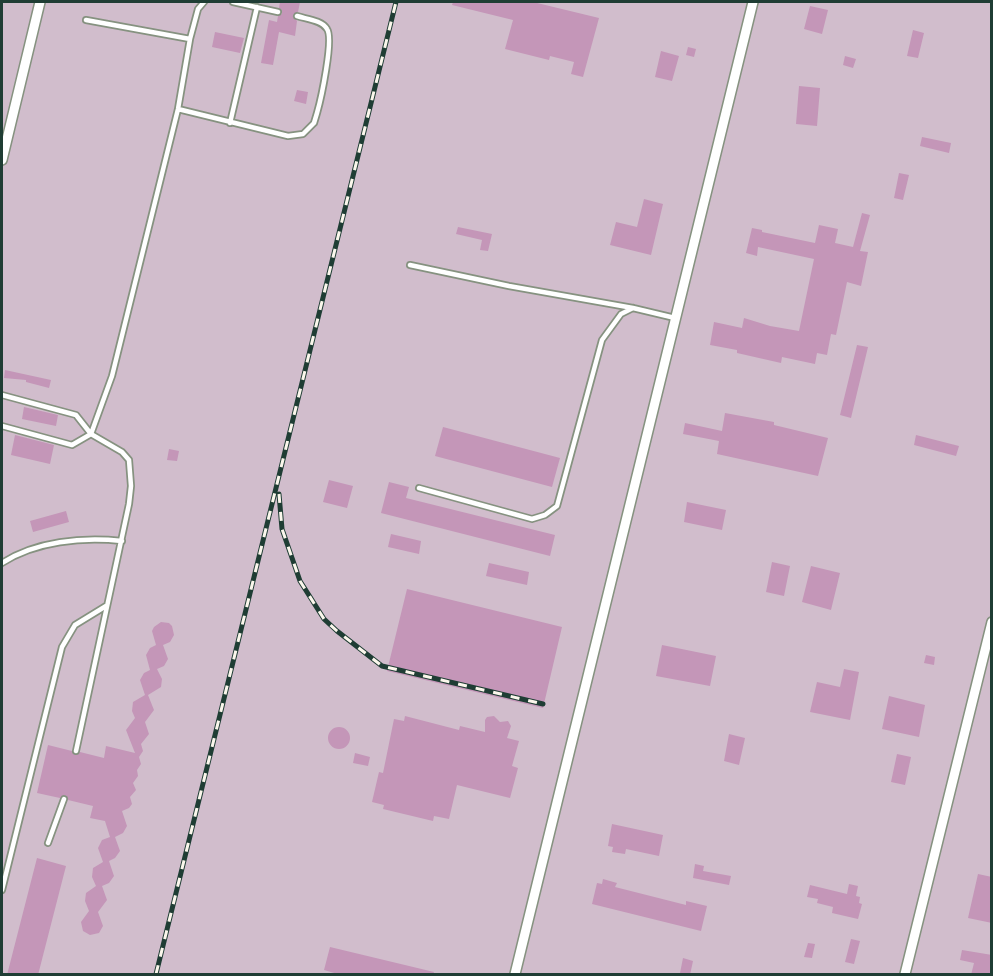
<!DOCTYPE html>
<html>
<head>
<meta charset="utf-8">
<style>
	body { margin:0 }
	#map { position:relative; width:993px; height:976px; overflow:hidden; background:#eee8cc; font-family:"Libre Caslon Text",serif }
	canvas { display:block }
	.frame { position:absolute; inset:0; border:3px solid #1f3d34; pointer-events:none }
</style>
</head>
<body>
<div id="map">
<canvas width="993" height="976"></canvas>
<div class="frame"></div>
</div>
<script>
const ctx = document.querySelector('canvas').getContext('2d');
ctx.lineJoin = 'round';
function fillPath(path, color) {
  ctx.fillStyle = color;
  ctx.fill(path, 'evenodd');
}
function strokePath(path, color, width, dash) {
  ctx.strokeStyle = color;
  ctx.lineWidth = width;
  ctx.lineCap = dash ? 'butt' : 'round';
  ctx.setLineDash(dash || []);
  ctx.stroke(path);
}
fillPath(new Path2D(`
	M2 2H991V974H2Z`), '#d1bdcc');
fillPath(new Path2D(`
	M280 2H300L298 12 293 15 297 21 295 36 279 32 273 65 261 63 269 20 277 22 278 16 282 14V10L279 8Z
	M453 2H533L599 18 583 77 571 74 574 62 550 56 549 60 505 49 513 20 452 5Z
	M810 6 828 10 822 34 804 29Z
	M913 30 924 33 918 58 907 56Z
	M215 32 244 38 240 53 212 47Z
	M688 47 696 49 694 57 686 55Z
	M661 51 679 56 672 81 655 77Z
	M845 56 856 59 853 68 843 65Z
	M799 86 820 88 817 126 796 124Z
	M297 90 308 92 306 104 294 101Z
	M922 137 951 143 949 153 920 146Z
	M899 173 909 175 903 200 894 198Z
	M644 199 663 204 651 255 610 245 616 222 637 227Z
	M862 213 870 215 860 251 868 252 861 286 847 282 836 335 831 334 827 355 817 353 815 364 782 357 781 363 737 353V350L710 345 714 322 742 328 744 318 770 326 799 331 814 259 758 247 757 256 746 253 752 228 762 230V232L815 243 819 225 838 229 835 243 853 247Z
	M458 227 492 234 488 251 480 250 482 240 456 234Z
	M857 345 868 347 851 418 840 415Z
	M5 370 51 380 49 388 26 382V380L4 378Z
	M24 407 58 415 56 426 22 419Z
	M725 413 774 422V425L828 438 818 476 717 454 719 441 683 434 685 423 722 431Z
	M443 427 560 458 552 487 435 456Z
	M15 435 54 445 50 464 11 455Z
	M916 435 959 446 956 456 914 445Z
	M169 449 179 451 177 461 167 460Z
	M329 480 353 486 347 508 323 502Z
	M389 482 409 487 406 498 555 535 550 556 381 513Z
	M687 502 726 510 722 530 684 522Z
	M66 511 69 522 33 532 30 521Z
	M391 534 421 541 419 554 388 547Z
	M772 562 790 566 784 596 766 592Z
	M489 563 529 572 527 585 486 576Z
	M811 566 840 573 831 610 802 602Z
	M407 589 562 627 543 708 387 671Z
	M161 622 169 623 172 626 174 635 170 642 163 645 168 659 164 666 157 669 162 679 161 687 148 695 154 710 145 722 149 734 141 744 143 751 139 757 141 764 137 770 138 776 133 783 136 790 130 797 132 804 129 808 122 811 127 826 123 833 115 837 120 851 115 858 109 861 114 876 109 883 102 886 107 900 98 912 103 926 99 933 90 935 83 931 81 922 89 911 85 901 86 893 96 886 92 877 93 868 103 862 98 848 102 840 110 837 105 821 90 818 93 806 68 800 65 795 60 798 37 793 48 745 72 751 76 755 80 752 104 758 106 746 135 753 126 730 135 718 132 711 133 702 145 695 140 680 144 673 150 670 146 655 150 648 156 645 152 631 154 627Z
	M662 645 716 656 710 686 656 676Z
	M926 655 935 657 934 665 924 663Z
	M844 669 859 672 850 720 810 712 817 682 840 687Z
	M889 696 925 705 919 737 882 729Z
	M405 716 459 730 460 726 485 732V720L487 717 494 716 500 722 508 721 511 726 507 738 519 741 512 766 518 768 510 798 457 785 449 819 434 816 433 821 383 809 384 805 372 802 379 772 383 773 394 719 404 721Z
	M328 738a11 11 0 1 1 22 0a11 11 0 1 1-22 0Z
	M729 734 745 738 739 765 724 761Z
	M355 753 370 757 368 766 353 763Z
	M897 754 911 757 905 785 891 782Z
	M612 824 663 835 659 856 626 849 625 854 612 852 613 847 608 846Z
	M37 858 66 866 38 975H7Z
	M695 864 704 866 703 871 731 876 729 885 693 878Z
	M978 874 992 877V923L968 918Z
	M603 879 617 883 615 887 686 905V901L707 906 701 931 592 904 597 883 602 884Z
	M849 884 858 886 856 896 860 897 859 903 862 904 858 919 832 913 833 907 817 903 818 899 807 897 810 885 847 894Z
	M851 939 860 941 854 964 845 962Z
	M808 943 815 944 812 958 804 957Z
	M330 947 434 972 433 975H341L324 970Z
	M962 950 992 955V975H971L974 963 960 960Z
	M683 958 693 961 690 975 680 973Z`), '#c496b8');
const service = new Path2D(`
	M233 2 278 12
	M190 39 198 9 204 2
	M178 109 288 136 303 134 314 123 317 113C321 99 334 39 327 29 322 20 306 19 297 16
	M230 123 257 7
	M410 265 509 286 633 308 675 318
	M2 395 76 415 91 434 122 452 129 460 131 486 129 504 76 751
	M2 426 72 445 91 434 112 376 178 109 190 39 86 20
	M419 488 532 519 545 515 557 506 602 340 621 314 633 308
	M2 563C36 541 82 537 122 541
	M48 843 64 799
	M2 890 62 647 75 625 106 606`);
const minor = new Path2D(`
	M2 160 40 2
	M515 974 753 2
	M905 974 992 622`);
strokePath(service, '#869280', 8);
strokePath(minor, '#869280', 12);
strokePath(service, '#fff', 4.5);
strokePath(minor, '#fff', 9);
const rail = new Path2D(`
	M279 494 282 529 300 581 324 619 337 631 382 666 543 704
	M156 974 396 2`);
strokePath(rail, '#1f3d34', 5);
strokePath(rail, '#fbf7ec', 3, [9]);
</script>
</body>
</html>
